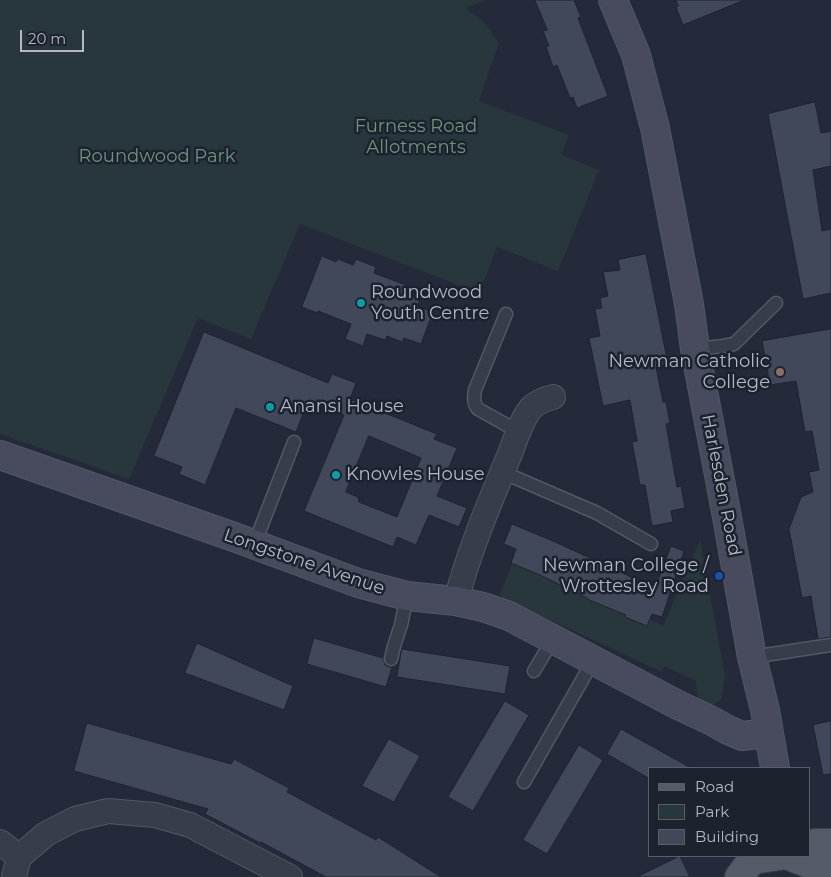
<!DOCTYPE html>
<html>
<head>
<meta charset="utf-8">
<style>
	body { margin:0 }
	#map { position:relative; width:831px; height:877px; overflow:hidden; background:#252a3a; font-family:Montserrat,sans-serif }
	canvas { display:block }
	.legend { position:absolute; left:648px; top:767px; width:162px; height:90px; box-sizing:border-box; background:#1d222f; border:1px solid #595e6b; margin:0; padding:6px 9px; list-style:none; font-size:15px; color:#b4b8c6 }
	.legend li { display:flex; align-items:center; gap:10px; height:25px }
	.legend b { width:25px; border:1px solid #595e6b }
	.scale { position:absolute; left:20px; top:30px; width:64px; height:22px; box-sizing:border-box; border:2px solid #b4b8c6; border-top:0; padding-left:6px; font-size:15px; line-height:18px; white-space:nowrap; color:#b4b8c6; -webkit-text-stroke:4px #1d222f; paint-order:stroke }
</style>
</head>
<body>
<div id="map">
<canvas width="831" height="877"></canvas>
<ul class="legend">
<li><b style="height:6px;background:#565b6a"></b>Road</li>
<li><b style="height:14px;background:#28373c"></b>Park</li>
<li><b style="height:14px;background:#414859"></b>Building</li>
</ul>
<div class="scale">20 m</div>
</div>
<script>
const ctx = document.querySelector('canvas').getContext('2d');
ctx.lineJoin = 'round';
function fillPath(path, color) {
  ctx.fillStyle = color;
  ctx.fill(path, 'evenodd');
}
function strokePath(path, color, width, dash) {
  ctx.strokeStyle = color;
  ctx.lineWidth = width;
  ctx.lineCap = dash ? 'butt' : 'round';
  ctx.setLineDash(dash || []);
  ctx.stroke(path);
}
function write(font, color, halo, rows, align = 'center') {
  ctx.font = font + ' Montserrat,sans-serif';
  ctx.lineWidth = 5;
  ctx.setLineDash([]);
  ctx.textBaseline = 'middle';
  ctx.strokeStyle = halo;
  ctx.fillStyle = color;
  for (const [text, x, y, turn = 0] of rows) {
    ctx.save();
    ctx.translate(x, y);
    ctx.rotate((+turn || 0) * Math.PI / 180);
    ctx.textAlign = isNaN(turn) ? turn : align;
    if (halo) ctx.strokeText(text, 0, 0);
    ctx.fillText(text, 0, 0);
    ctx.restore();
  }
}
fillPath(new Path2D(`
	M0 0H486L465 8 479 18 488 27 499 43 479 101 569 135 561 155 599 170 558 271 497 247 479 293 300 224 251 339 198 318 129 479 0 434Z
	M700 540 725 676 722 698 711 707 698 701 696 681 664 666 662 672 499 596 516 555 663 626Z`), '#28373c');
const building = new Path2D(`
	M535 0H574L581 17 578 18 608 96 577 108 573 97 570 98 557 65 553 67 546 47 549 46 543 31 547 30Z
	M676 0H742V1L683 25 676 7 678 6Z
	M815 102 821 133 831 131V166L813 170 822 231 831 229V293L803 299 768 114Z
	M646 254 668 364 656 367 663 402H666L670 423 666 424 677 487 681 486 685 508 671 511 673 522 652 526 645 485H640L632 442 637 441 630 400 603 406 589 338 600 336 595 309 602 308 600 298 608 296 603 272 620 270 618 260Z
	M322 256 336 262 338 259 353 265 356 259 376 267 374 273 406 285 403 293 420 299 417 306 433 312 421 344 404 338 402 342 387 336 385 340 367 334 363 346 345 339 351 324 318 311 317 313 302 307Z
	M831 329V637L818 639 811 596 802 598 789 529 801 497 813 492 809 472 819 470 812 431 805 432 796 381 770 385 762 341Z
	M204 332 328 383 332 374 356 383 350 399 437 434 434 439 457 448 437 496 467 508 459 527 429 515 416 545 397 537 393 547 304 511 344 415 308 401 296 432 236 408 205 485 179 474 182 467 154 456ZM369 436 421 458 397 517 359 502 358 497 346 492Z
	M512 524 553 541 655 588 671 546 684 551 662 617 652 614 647 626 625 617 626 615 587 599V598L540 575 511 563 516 549 504 544Z
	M314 638 383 658 385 665 389 667H392L386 687 307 664Z
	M197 643 293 686 284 710 185 673Z
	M402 649 510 666 505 694 397 677Z
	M505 701 529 715 473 811 448 797Z
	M831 721V774L823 775 813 725Z
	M87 723 231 764 234 759 289 788 287 792 376 840 378 837 441 877H326L261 842 260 843 205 814 208 809 74 771Z
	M621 729 691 768H650V779L607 754Z
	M389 739 420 756 394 802 362 786Z
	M579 745 603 760 547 854 523 840Z
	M680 856 690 877H637Z`);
fillPath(building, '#414859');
strokePath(building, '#1f2431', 1);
const lane = new Path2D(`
	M506 314 475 390C474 397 473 403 478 409L519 432
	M695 349 723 346 734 344 776 303
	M502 472 597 513 651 544
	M254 545 294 442
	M752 657 831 645
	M391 659 394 646 401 625 407 596
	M534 671 553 639
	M524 782 593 661`);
const street = new Path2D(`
	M456 601C469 551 489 504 509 456 515 442 521 419 532 407 538 402 545 399 553 397
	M0 842 19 857
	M19 857 46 834 75 819 108 811 155 815 190 825 290 877
	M14 877 19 857`);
const secondary = new Path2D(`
	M613 0 636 55 655 128 689 304 695 349 727 517 752 657 765 710 775 768
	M0 455 234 537 358 583 407 596 456 601 483 607 509 616 678 705 712 721 728 730 742 736 769 733`);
const primary = new Path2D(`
	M810 845 816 843H831
	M789 856 812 865 831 864
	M739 877 752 860 779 856`);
strokePath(lane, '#535865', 15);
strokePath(street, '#535865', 26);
strokePath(secondary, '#535865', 30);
strokePath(primary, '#414653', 30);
strokePath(lane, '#383d4b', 12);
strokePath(street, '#383d4b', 24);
strokePath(secondary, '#474b5d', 28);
strokePath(primary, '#565b6a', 28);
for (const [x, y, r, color] of [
	[361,303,5,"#0f9aa8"],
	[780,372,5,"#8d6e63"],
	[270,407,5,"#0f9aa8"],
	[336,475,5,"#0f9aa8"],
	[719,576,5,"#1a4fb4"]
]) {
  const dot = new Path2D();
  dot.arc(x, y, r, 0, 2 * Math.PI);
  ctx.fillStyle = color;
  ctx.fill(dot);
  strokePath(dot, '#1d222f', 2);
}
write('18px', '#6d957d', '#1d222f', [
	["Furness Road",416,127],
	["Allotments",416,148],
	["Roundwood Park",157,157]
]);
write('18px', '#b4b8c6', '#1d222f', [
	["Roundwood",371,293],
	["Youth Centre",371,314],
	["Newman Catholic",770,362,"right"],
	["College",770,383,"right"],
	["Anansi House",280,407],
	["Knowles House",346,475],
	["Newman College /",709,566,"right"],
	["Wrottesley Road",709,587,"right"]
], 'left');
write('18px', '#b4b8c6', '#1d222f', [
	["Harlesden Road",721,485,79],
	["Longstone Avenue",304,562,19]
]);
</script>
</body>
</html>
